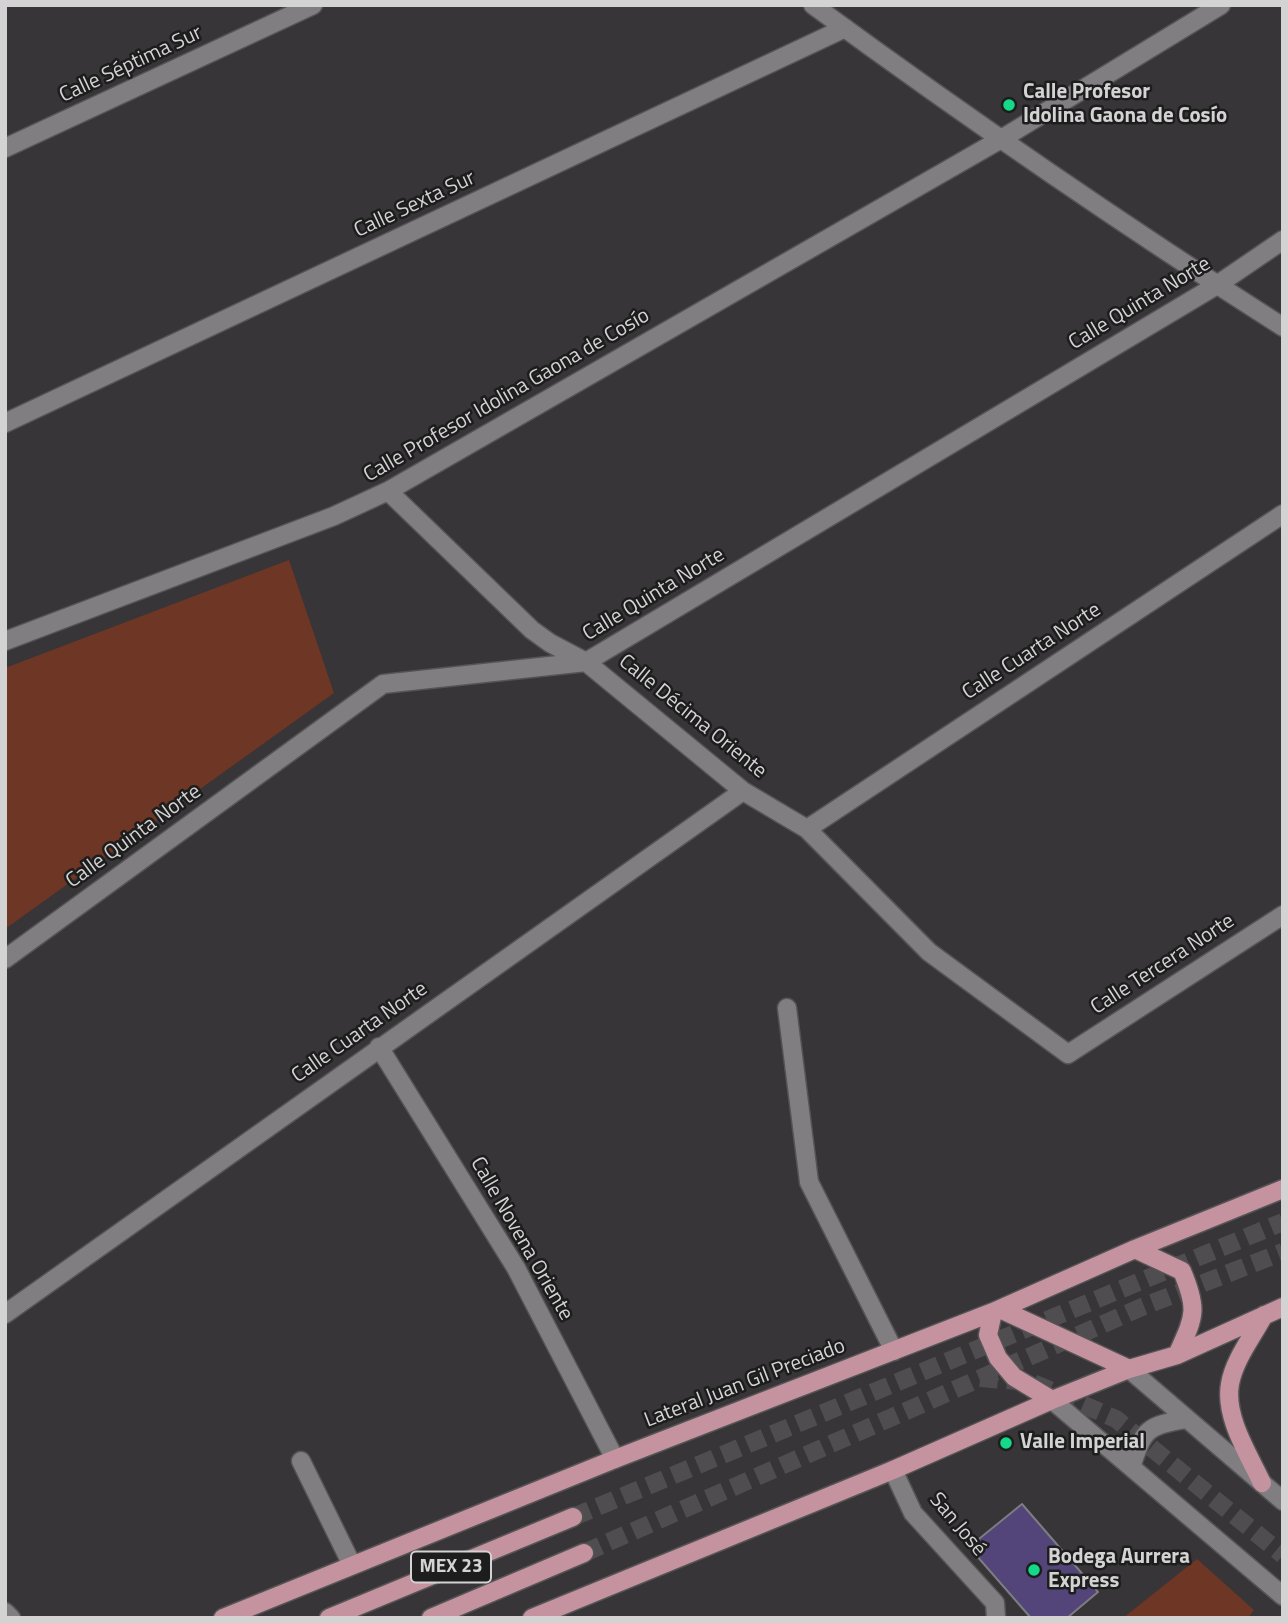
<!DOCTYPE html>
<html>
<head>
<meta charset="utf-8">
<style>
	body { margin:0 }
	#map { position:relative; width:1288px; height:1623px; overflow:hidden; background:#373537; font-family:"Titillium Web",sans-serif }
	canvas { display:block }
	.frame { position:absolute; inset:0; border:7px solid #d4d3d4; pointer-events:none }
</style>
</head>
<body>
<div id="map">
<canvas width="1288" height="1623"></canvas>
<div class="frame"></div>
</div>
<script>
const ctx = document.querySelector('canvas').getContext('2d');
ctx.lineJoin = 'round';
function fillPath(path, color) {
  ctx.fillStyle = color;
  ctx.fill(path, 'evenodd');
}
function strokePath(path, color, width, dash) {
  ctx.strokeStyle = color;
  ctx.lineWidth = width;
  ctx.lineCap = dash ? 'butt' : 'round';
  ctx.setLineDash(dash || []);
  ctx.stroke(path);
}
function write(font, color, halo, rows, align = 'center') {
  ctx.font = font + ' "Titillium Web",sans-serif';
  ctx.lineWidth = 5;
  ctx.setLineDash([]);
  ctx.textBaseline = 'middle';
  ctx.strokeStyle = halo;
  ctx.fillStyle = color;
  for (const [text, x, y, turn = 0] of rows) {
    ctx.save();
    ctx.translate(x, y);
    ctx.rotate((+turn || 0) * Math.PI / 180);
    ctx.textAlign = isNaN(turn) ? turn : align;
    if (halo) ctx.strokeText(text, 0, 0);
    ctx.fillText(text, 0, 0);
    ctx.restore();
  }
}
fillPath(new Path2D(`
	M289 560 334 693 5 929V668Z
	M1197 1559 1254 1610 1248 1618H1123Z`), '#6e3624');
const building = new Path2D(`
	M1022 1504 1098 1592 1067 1618H1031L969 1547Z`);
fillPath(building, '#534579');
strokePath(building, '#7d7c80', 2);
strokePath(new Path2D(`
	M980 1378 1031 1382 1116 1419 1283 1555
	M573 1517 1283 1222
	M584 1553 1142 1307 1283 1252`), '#4f4d4f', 18, [18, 9]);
const minor = new Path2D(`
	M813 5C966 117 1123 225 1283 327
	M5 148 313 5
	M5 423 845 28
	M388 491 532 630 550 643 586 662 743 791 807 829 929 952 1068 1054 1283 915
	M5 641 334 516 388 491 1003 138 1221 5
	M807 829 1283 514
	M5 959 383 684 586 662 1217 285 1283 240
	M787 1008 809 1182 894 1351
	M379 1047 516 1268 615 1459
	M5 1314 743 791
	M1129 1369 1283 1501
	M1052 1400 1283 1596
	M301 1461 352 1565
	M1131 1467C1144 1428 1147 1426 1187 1419
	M893 1470 913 1513 995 1603 996 1618
	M5 1612 11 1618`);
const major = new Path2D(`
	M1135 1249 1182 1271C1199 1311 1194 1317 1177 1355
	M1000 1309 1129 1369
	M993 1312 988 1335 998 1358 1014 1377 1052 1400
	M1262 1483C1249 1455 1224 1417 1230 1384 1234 1360 1253 1336 1264 1315
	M223 1618 615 1459 993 1312 1135 1249 1283 1189
	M329 1618 573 1517
	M431 1618 584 1553
	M532 1618 893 1470 1052 1400 1129 1369 1177 1355 1283 1307`);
strokePath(minor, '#555455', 21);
strokePath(major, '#555455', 21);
strokePath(minor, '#817e81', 18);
strokePath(major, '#c5929f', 18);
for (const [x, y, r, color] of [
	[1009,105,7,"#14d989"],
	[1006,1443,7,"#14d989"],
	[1034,1570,7,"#14d989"]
]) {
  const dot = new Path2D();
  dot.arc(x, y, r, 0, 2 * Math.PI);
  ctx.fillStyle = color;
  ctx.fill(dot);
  strokePath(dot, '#1e1d1e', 2.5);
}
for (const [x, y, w] of [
	[451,1567,80]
]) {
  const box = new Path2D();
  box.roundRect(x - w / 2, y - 15.5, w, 31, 5);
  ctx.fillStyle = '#1e1d1e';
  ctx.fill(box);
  strokePath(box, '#d4d3d4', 2);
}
write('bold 19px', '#d4d3d4', null, [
	["MEX 23",451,1567]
]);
write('21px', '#d4d3d4', '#1e1d1e', [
	["Calle Séptima Sur",131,65,-25],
	["Calle Sexta Sur",415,205,-25],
	["Calle Quinta Norte",1140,304,-31],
	["Calle Profesor Idolina Gaona de Cosío",507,396,-30],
	["Calle Quinta Norte",654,595,-31],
	["Calle Cuarta Norte",1032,652,-33],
	["Calle Décima Oriente",692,717,39],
	["Calle Quinta Norte",134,837,-36],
	["Calle Tercera Norte",1163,965,-33],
	["Calle Cuarta Norte",360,1033,-35],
	["Calle Novena Oriente",521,1239,60],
	["Lateral Juan Gil Preciado",745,1384,-21],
	["San José",957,1525,50]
]);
write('bold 21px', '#d4d3d4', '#1e1d1e', [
	["Calle Profesor",1023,93],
	["Idolina Gaona de Cosío",1023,117],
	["Valle Imperial",1020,1443],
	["Bodega Aurrera",1048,1558],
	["Express",1048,1582]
], 'left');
</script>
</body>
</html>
